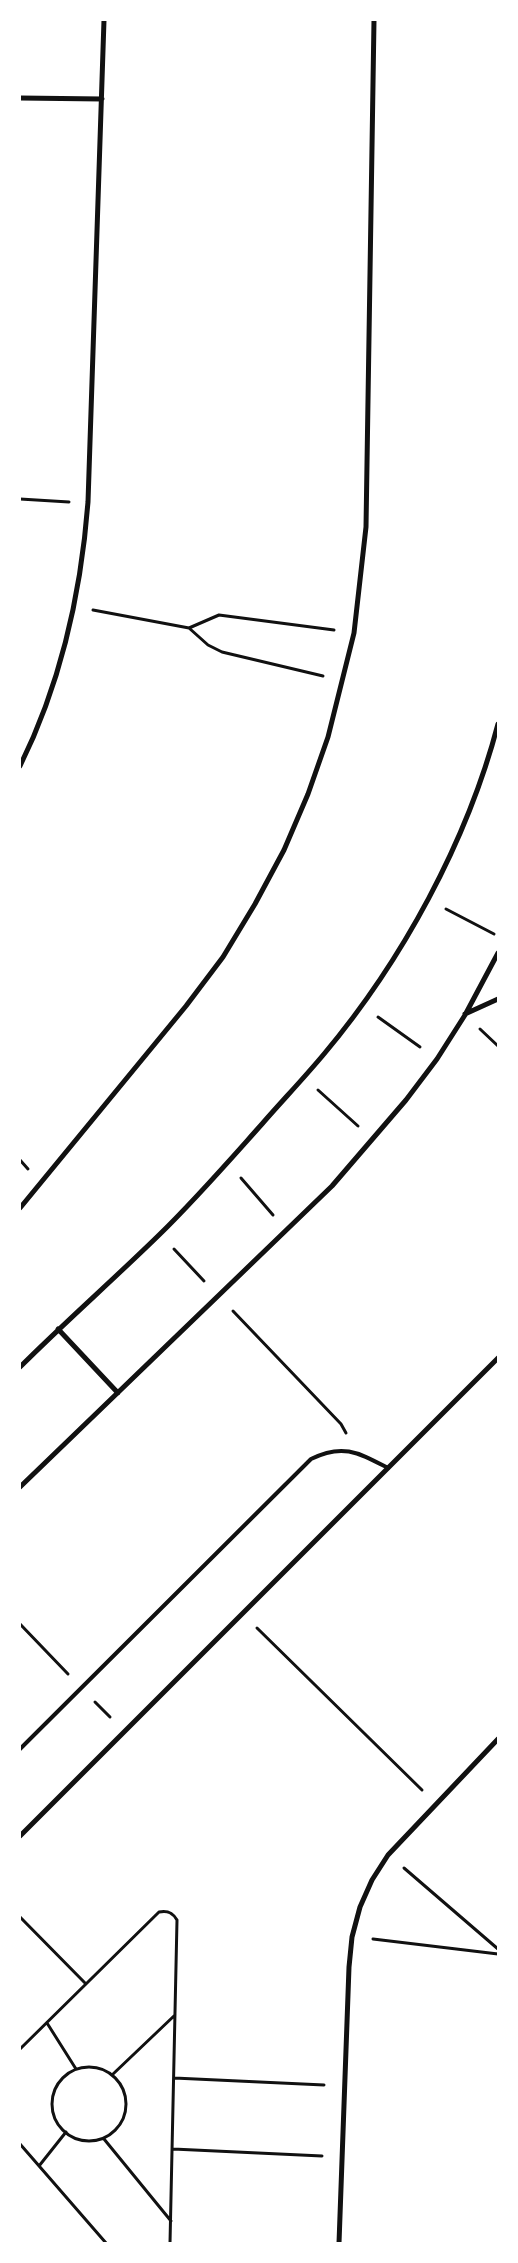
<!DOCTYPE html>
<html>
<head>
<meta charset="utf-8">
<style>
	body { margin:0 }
	#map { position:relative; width:518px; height:2263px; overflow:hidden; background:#fff; font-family:Helvetica,sans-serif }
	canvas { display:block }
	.frame { position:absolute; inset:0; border:21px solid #fff; pointer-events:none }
</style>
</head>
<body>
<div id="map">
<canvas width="518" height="2263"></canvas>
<div class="frame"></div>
</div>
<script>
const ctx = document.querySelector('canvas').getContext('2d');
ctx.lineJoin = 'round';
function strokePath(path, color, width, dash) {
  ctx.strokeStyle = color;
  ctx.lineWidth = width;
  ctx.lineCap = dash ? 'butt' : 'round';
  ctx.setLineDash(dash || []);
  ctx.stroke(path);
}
strokePath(new Path2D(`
	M20 499 69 502
	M93 610 189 628
	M323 676 222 652 208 645 189 628 219 615 334 630
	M446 909 494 934
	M378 1017 420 1047
	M480 1029 498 1046
	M318 1090 358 1126
	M20 1160 28 1169
	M241 1178 273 1215
	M174 1249 204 1281
	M233 1311 341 1424 346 1433
	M20 1624 68 1674
	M257 1628 422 1790
	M95 1702 110 1717
	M404 1868 498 1949
	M20 1917 86 1984
	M373 1939 498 1954
	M47 2023 76 2069
	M20 2049 159 1912C168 1910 173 1913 177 1920L170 2243
	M52 2104a37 37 0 1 1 74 0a37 37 0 1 1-74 0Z
	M112 2075 175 2015
	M174 2078 324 2085
	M104 2139 171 2221
	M20 2144 106 2243
	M173 2149 322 2156
	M39 2166 66 2132`), '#111', 3);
strokePath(new Path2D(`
	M20 1749 311 1459C343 1443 359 1453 388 1468`), '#111', 4);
strokePath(new Path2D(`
	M20 98 102 99
	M20 766C61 683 81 594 88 502L104 20
	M465 1014 498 999
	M20 1208 186 1006 223 957 255 904 284 850 308 794 328 737 354 633 366 527 374 20
	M58 1329 118 1393
	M20 1367C65 1322 113 1280 159 1235 195 1200 228 1162 262 1124 282 1101 304 1078 324 1054 402 961 467 842 498 724
	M20 1487 332 1186 406 1100 437 1059 465 1015 498 953
	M20 1836 498 1358
	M339 2243 349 1967 352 1937 360 1907 372 1880 388 1855 498 1739`), '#111', 5);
</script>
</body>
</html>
